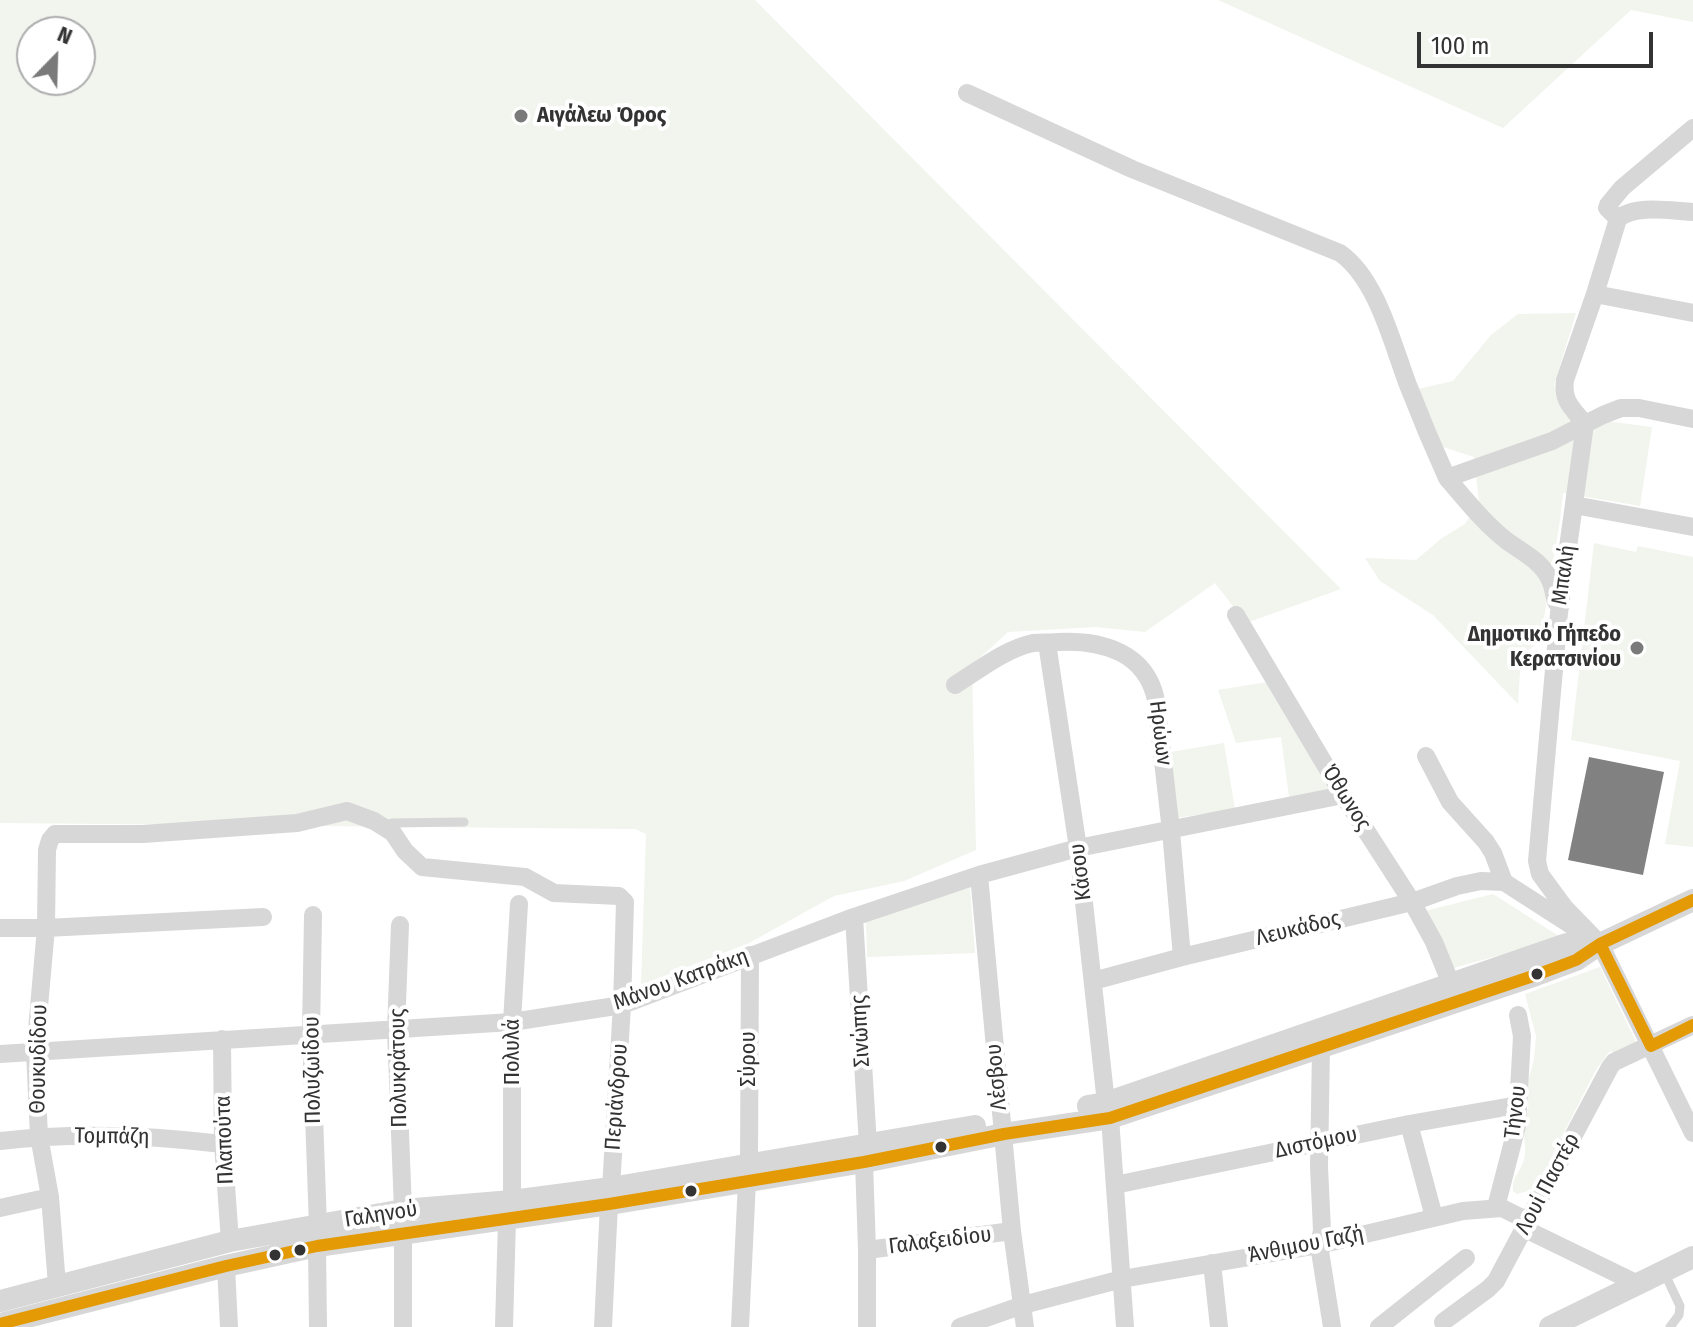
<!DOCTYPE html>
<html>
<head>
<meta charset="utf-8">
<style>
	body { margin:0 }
	#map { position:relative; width:1693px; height:1327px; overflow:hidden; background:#fff; font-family:"Fira Sans Condensed",sans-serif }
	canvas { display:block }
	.north { position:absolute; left:16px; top:16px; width:80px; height:80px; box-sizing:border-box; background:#fff; border:2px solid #adadad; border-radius:50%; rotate:23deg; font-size:22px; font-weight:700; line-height:32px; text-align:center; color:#333 }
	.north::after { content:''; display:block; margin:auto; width:28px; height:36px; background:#7a7a7a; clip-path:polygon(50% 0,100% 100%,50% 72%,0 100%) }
	.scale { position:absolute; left:1417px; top:32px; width:236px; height:36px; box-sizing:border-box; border:4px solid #333; border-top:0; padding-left:10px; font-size:24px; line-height:28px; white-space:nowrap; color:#333; -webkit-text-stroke:6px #fff; paint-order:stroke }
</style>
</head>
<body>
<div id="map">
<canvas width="1693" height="1327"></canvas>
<div class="north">N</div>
<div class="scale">100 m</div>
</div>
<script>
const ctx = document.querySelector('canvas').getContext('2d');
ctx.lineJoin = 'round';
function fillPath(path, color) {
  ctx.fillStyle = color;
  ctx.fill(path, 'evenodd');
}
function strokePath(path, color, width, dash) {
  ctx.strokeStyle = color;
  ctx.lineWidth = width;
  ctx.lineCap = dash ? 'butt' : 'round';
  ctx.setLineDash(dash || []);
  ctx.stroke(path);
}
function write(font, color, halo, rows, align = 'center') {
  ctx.font = font + ' "Fira Sans Condensed",sans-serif';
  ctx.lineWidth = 8;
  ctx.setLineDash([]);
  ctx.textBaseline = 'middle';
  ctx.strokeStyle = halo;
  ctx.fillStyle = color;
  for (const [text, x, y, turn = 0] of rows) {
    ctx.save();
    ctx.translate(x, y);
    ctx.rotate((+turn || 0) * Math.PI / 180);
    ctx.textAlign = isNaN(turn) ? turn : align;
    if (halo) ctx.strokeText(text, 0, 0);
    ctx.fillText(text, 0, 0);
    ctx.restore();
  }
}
fillPath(new Path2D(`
	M0 0H755L1341 589 1246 623 1215 583 1145 632 1095 627 1008 632 972 665 976 850 904 881 834 896 749 943 641 985 646 834 635 829 0 823ZM32 32H80V80H32Z
	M1218 0H1693V22L1631 10 1503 128Z
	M1576 313 1554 385 1566 416 1652 427 1640 506 1563 493 1560 520 1540 642 1521 655 1518 704 1433 615 1380 581 1365 558 1416 560 1442 538 1465 524 1479 502 1474 457 1443 447 1418 389 1453 381 1491 335 1518 314Z
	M1594 543 1636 552 1638 546 1693 557V847L1665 844 1680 761 1571 740Z
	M1267 682 1329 789 1289 797 1281 737 1236 743 1218 690Z
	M1224 743 1235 809 1176 818 1170 752Z
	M970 888 975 953 867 957 866 920Z
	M1493 894 1562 938 1446 970 1413 914Z
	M1600 967 1638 1046 1618 1055 1610 1051 1597 1068 1537 1185 1528 1191 1517 1194 1513 1191C1512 1179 1516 1177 1521 1167 1529 1153 1524 1136 1521 1121 1529 1111 1531 1104 1525 1092L1534 1060 1536 1036 1525 994Z`), '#f1f5ed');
fillPath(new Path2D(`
	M1589 757 1664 772 1643 875 1568 860Z`), '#818181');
strokePath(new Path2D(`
	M385 825 392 823 464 822
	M1663 1270 1680 1306 1679 1315 1670 1327`), '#d7d7d7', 9);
strokePath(new Path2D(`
	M967 93 1132 169 1340 253C1377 279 1392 343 1408 385 1420 416 1433 447 1447 478
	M1693 128 1622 188 1608 205 1607 208 1618 219 1595 294 1565 380C1562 401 1572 408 1585 424L1559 613 1537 861 1540 874 1548 885 1565 908 1600 944 1693 1133
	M1618 219C1634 204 1672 211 1693 212
	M1595 294 1693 313
	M1574 505 1693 527
	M1556 602C1554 595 1553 585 1549 578 1541 561 1522 552 1507 541 1484 523 1466 500 1447 478L1552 441 1603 415 1621 408H1639L1693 419
	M1236 615 1343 795 1412 902 1434 942 1451 984
	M1047 643 1078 848 1106 1103
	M955 685C979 670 1005 649 1033 643 1041 642 1050 643 1058 642 1102 640 1146 652 1156 700L1171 831 1182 957
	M1426 756 1450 802 1486 842 1493 853 1504 882 1577 929
	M979 875 1012 1231 1025 1327
	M313 915 311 1033 318 1226
	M854 917 868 1145
	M400 925 396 1030 403 1210V1327
	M0 928H46L263 917
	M1093 981 1182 957 1412 902 1457 886 1481 881 1504 882
	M222 1039 223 1144 230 1241
	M1321 1048 1319 1167 1322 1230 1319 1245 1332 1327
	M0 1054 512 1022 622 1005 854 917 979 875 1078 848 1343 795
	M1110 1118 1125 1327
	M1409 1124 1434 1217
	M0 1141C74 1132 149 1135 223 1144
	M864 1162 867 1250V1327
	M749 1163 750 955
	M1115 1185 1409 1124 1518 1105
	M512 1201V1022L519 904
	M1496 1207 1517 1126 1522 1036 1518 1015
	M0 1208 50 1197
	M317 1246 318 1327
	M867 1250 1012 1231
	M1212 1263 1219 1327
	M226 1266 229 1327
	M57 1285 50 1197 39 1136 35 1052 46 928 47 850 50 840 55 834H143L297 823 347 811 374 821 393 833 405 851 422 867 525 877 554 893 619 896 625 902 622 1005 611 1188
	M1443 1322 1488 1289 1496 1281 1610 1067 1614 1062 1693 1025
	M504 1327 507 1220
	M603 1327 609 1204
	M740 1327 747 1181
	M960 1327 1023 1305 1122 1279 1319 1245 1463 1211 1502 1208 1520 1217 1525 1229 1636 1283
	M1379 1327 1466 1258`), '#d7d7d7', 18);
strokePath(new Path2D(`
	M1088 1106 1106 1103 1567 944H1598
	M0 1301 230 1241 403 1210 512 1201 611 1188 975 1126
	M0 1324 226 1266 317 1246 609 1204 864 1162 1004 1134 1110 1118 1536 975 1576 960 1600 944 1693 900
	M1550 1327 1693 1257`), '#d7d7d7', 22);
strokePath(new Path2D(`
	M1600 944 1651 1046 1693 1025
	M0 1324 226 1266 317 1246 609 1204 864 1162 1004 1134 1110 1118 1536 975 1576 960 1600 944 1693 900`), '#e39a05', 12);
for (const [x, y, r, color] of [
	[521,116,8,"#7a7a7a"],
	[1637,648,8,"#7a7a7a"],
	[1537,974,7,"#333"],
	[941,1147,7,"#333"],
	[691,1191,7,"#333"],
	[300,1250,7,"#333"],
	[275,1255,7,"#333"]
]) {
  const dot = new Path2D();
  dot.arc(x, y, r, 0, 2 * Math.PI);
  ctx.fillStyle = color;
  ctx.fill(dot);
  strokePath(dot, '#fff', 3);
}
write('bold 22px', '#333', '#fff', [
	["Αιγάλεω Όρος",537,116],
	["Δημοτικό Γήπεδο",1621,635,"right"],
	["Κερατσινίου",1621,660,"right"]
], 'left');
write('22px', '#333', '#fff', [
	["Μπαλή",1564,575,-82],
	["Ηρώων",1160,733,83],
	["Όθωνος",1346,798,58],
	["Κάσου",1081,872,-97],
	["Λευκάδος",1298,929,-14],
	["Μάνου Κατράκη",681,980,-20],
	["Σινώπης",861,1031,-93],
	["Πολυλά",513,1052,-90],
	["Θουκυδίδου",39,1059,-89],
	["Σύρου",749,1059,-90],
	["Πολυκράτους",399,1068,-91],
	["Πολυζωίδου",313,1070,-91],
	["Λέσβου",997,1077,-95],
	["Περιάνδρου",617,1097,-86],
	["Τήνου",1516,1112,-83],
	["Τομπάζη",112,1137,1],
	["Πλαπούτα",225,1140,-92],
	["Διστόμου",1316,1143,-12],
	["Λουί Παστέρ",1548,1184,-62],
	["Γαληνού",381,1215,-9],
	["Γαλαξειδίου",940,1241,-7],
	["Άνθιμου Γαζή",1306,1245,-11]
]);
</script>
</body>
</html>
